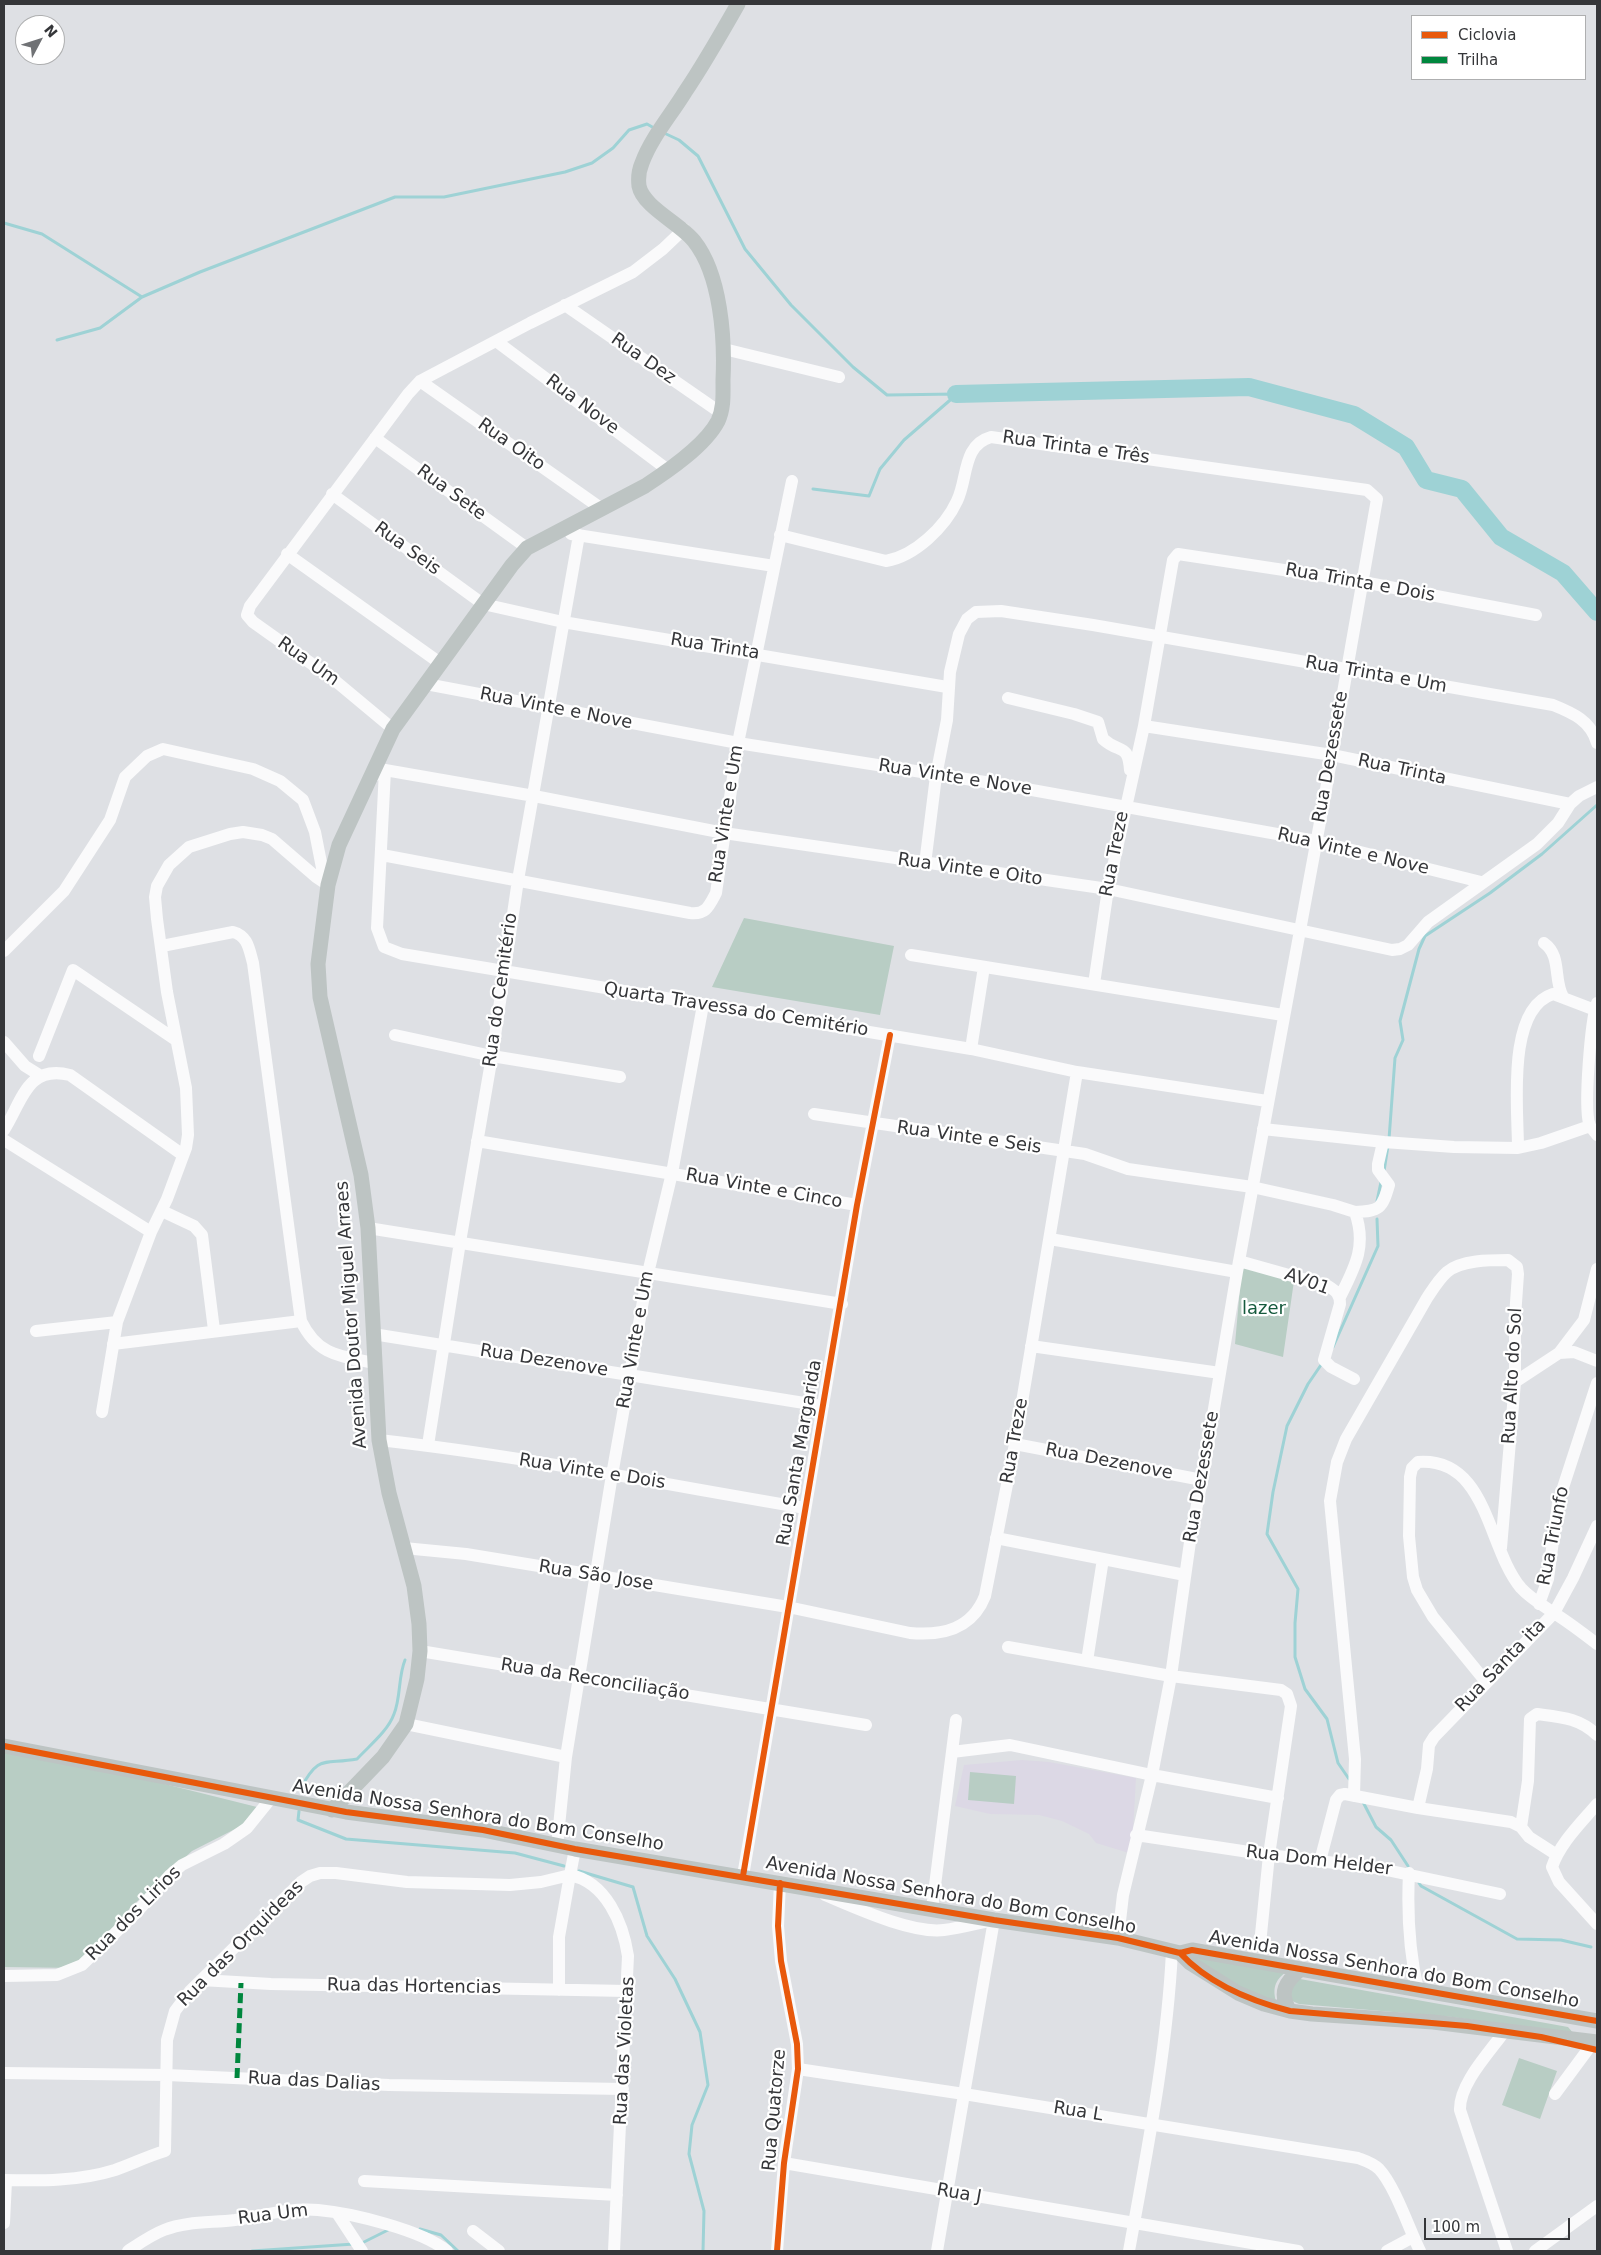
<!DOCTYPE html>
<html>
<head>
<meta charset="utf-8">
<style>
	body { margin:0 }
	#map { position:relative; width:1601px; height:2255px; overflow:hidden; background:#dee0e4; font-family:"DejaVu Sans",sans-serif }
	canvas { display:block }
	.frame { position:absolute; inset:0; border:5px solid #353639; pointer-events:none }
	.legend { position:absolute; left:1411px; top:15px; width:175px; height:65px; box-sizing:border-box; background:#fff; border:1px solid #aeafb0; margin:0; padding:6px 9px; list-style:none; font-size:15px; color:#353639 }
	.legend li { display:flex; align-items:center; gap:10px; height:25px }
	.legend b { width:25px; border:1px solid #aeafb0 }
	.north { position:absolute; left:15px; top:15px; width:50px; height:50px; box-sizing:border-box; background:#fff; border:1px solid #aeafb0; border-radius:50%; rotate:50deg; font-size:14px; font-weight:700; line-height:20px; text-align:center; color:#353639 }
	.north::after { content:''; display:block; margin:auto; width:18px; height:22px; background:#707275; clip-path:polygon(50% 0,100% 100%,50% 72%,0 100%) }
	.scale { position:absolute; left:1424px; top:2218px; width:146px; height:22px; box-sizing:border-box; border:2px solid #353639; border-top:0; padding-left:6px; font-size:15px; line-height:18px; white-space:nowrap; color:#353639; -webkit-text-stroke:4px #fff; paint-order:stroke }
</style>
</head>
<body>
<div id="map">
<canvas width="1601" height="2255"></canvas>
<div class="frame"></div>
<ul class="legend">
<li><b style="height:6px;background:#e8590c"></b>Ciclovia</li>
<li><b style="height:6px;background:#00873e"></b>Trilha</li>
</ul>
<div class="north">N</div>
<div class="scale">100 m</div>
</div>
<script>
const ctx = document.querySelector('canvas').getContext('2d');
ctx.lineJoin = 'round';
function fillPath(path, color) {
  ctx.fillStyle = color;
  ctx.fill(path, 'evenodd');
}
function strokePath(path, color, width, dash) {
  ctx.strokeStyle = color;
  ctx.lineWidth = width;
  ctx.lineCap = dash ? 'butt' : 'round';
  ctx.setLineDash(dash || []);
  ctx.stroke(path);
}
function write(font, color, halo, rows, align = 'center') {
  ctx.font = font + ' "DejaVu Sans",sans-serif';
  ctx.lineWidth = 4.5;
  ctx.setLineDash([]);
  ctx.textBaseline = 'middle';
  ctx.strokeStyle = halo;
  ctx.fillStyle = color;
  for (const [text, x, y, turn = 0] of rows) {
    ctx.save();
    ctx.translate(x, y);
    ctx.rotate((+turn || 0) * Math.PI / 180);
    ctx.textAlign = isNaN(turn) ? turn : align;
    if (halo) ctx.strokeText(text, 0, 0);
    ctx.fillText(text, 0, 0);
    ctx.restore();
  }
}
fillPath(new Path2D(`
	M1022 1760 1049 1762 1136 1778 1133 1831 1129 1853 1096 1843 1089 1834 1062 1821 1039 1815 990 1814 955 1806 964 1765Z`), '#dcd8e5');
fillPath(new Path2D(`
	M744 918 894 946 880 1015 712 987Z
	M1242 1265 1294 1281 1283 1357 1235 1344Z
	M4 1744 257 1807 241 1826 192 1851 132 1906 77 1968 4 1967Z
	M970 1772 1016 1776 1014 1804 968 1800Z
	M1189 1957 1287 1971C1274 1981 1272 1989 1277 2005L1247 1993Z
	M1300 1979 1568 2027 1574 2034 1452 2017 1299 2004 1290 2000V1984Z
	M1519 2058 1557 2071 1540 2119 1502 2105Z`), '#b8cdc4');
strokePath(new Path2D(`
	M664 133 679 140 698 156 745 249 791 305 853 367 887 395 956 394
	M4 223 42 234 142 297
	M57 340 100 328 142 297 200 272 395 197H444L565 172 592 163 613 148 629 130 647 124 654 128
	M813 489 869 496 880 469 904 440 956 395
	M1389 1139 1395 1058 1403 1040 1400 1021 1419 949 1425 936 1490 893 1542 854 1597 805
	M1384 1171 1388 1146
	M1377 1201 1381 1182
	M1333 1347 1378 1246 1377 1219
	M1323 1362 1308 1384 1287 1426 1273 1492 1267 1534 1298 1589 1295 1623V1657L1305 1689 1327 1719 1338 1763 1349 1779
	M301 1788C319 1754 324 1765 357 1759 369 1746 388 1731 394 1714 401 1697 398 1677 405 1660
	M1363 1802 1376 1827 1391 1840 1408 1866
	M299 1811 298 1820 346 1839 515 1853 564 1866
	M579 1871 633 1887 647 1936 675 1979 700 2032 708 2085 692 2125 689 2154 704 2211 703 2251
	M1419 1883 1421 1886 1517 1939 1561 1940 1591 1947
	M420 2229 441 2235 458 2251
	M360 2244 390 2229
	M252 2251 354 2244`), '#9ed2d5', 3);
strokePath(new Path2D(`
	M956 394 1249 387 1354 415 1406 447 1426 480 1462 489 1501 537 1563 573 1597 612`), '#9ed2d5', 18);
strokePath(new Path2D(`
	M565 305 721 413
	M496 341 668 470
	M724 349 839 377
	M420 381 602 509
	M375 438 527 548
	M332 494 483 604 563 622 947 687
	M571 534 774 566
	M780 535 886 561C915 556 945 527 957 501 968 479 962 445 991 437L1367 490 1377 499 1325 795 1237 1272 1202 1480 1191 1535 1171 1676 1152 1775 1123 1895 1118 1938
	M287 554 440 663
	M426 684 738 743 1004 785 1316 841 1481 882
	M1008 698 1074 714 1098 722 1103 739C1119 754 1128 742 1130 770
	M1144 726 1332 755 1570 804
	M393 729 333 679 253 622 247 615 250 606 408 394 420 381 530 323 633 272 663 249 684 229
	M385 770 377 928 384 947 402 954 971 1049 1077 1072 1267 1101
	M370 778 385 770 534 796 724 833 1108 889 1392 950 1400 949 1408 945 1428 922 1537 844 1558 823 1570 804 1579 796 1597 787
	M382 855 690 913C706 915 709 906 716 893L738 743 792 481
	M925 864 936 776 947 720 950 672 959 634 967 619 976 612 1001 611 1093 625 1553 705C1573 713 1591 721 1597 743
	M1544 943C1562 956 1553 979 1563 997
	M162 946 233 932C248 936 249 949 253 963L301 1321C318 1356 340 1356 375 1363
	M4 951 64 891 110 820 125 777 147 756 163 749 253 769 280 781 303 800 315 832 325 883
	M911 955 1283 1015
	M1094 984 1108 889 1144 726 1173 560 1178 554 1363 582 1536 615
	M1597 1003C1591 1020 1583 1110 1590 1126 1592 1129 1595 1132 1597 1135
	M395 1035 492 1056 620 1077
	M4 1042 25 1066 41 1076
	M971 1049 984 967
	M39 1056 73 970 176 1040
	M814 1114 1085 1154 1128 1169 1252 1187 1333 1205 1355 1212C1367 1246 1355 1267 1340 1297
	M1263 1129 1384 1142 1454 1147 1518 1148 1541 1143 1590 1126
	M4 1130C22 1102 27 1064 70 1075L183 1155
	M4 1140 151 1232
	M477 1141 857 1205
	M1518 1148C1518 1109 1506 1009 1553 994L1595 1010
	M162 1211 194 1226 202 1235 214 1330
	M1355 1212C1380 1211 1382 1209 1389 1185L1378 1170V1164L1383 1142
	M368 1228 842 1304
	M1050 1239 1237 1272
	M1239 1261 1328 1286C1336 1291 1340 1294 1340 1304L1324 1360 1331 1367 1354 1379
	M36 1331 117 1322
	M373 1334 823 1406
	M113 1344 301 1321
	M1031 1346 1220 1373
	M1559 1353 1584 1320 1597 1269
	M1515 1382 1559 1353 1574 1352 1597 1361
	M102 1412 117 1322 151 1232 167 1199 186 1148 188 1135 186 1088 167 992 157 919 155 897 157 886 169 865 189 847 230 834 243 832 262 835 272 839 316 877 328 885
	M379 1440C522 1456 663 1484 805 1508
	M1015 1444 1202 1480
	M428 1445 460 1242 492 1056 518 880 579 535
	M996 1538 1185 1575
	M404 1548 466 1554 788 1607 910 1633C943 1636 972 1629 985 1596L1015 1444 1077 1072
	M1539 1604 1548 1579 1558 1503 1597 1383
	M1008 1647 1171 1676 1281 1690 1287 1694 1291 1706 1269 1855 1260 1944
	M420 1651 866 1725
	M1087 1661 1103 1559
	M1486 1682 1433 1617 1417 1590 1413 1577 1409 1536 1410 1477 1412 1468 1418 1462C1488 1457 1487 1548 1521 1588 1531 1599 1544 1606 1557 1615 1571 1624 1584 1634 1597 1644
	M406 1724 566 1757
	M952 1752 1010 1745 1152 1775 1278 1798
	M1354 1796 1355 1759 1330 1501 1337 1462 1346 1439 1427 1298C1433 1289 1439 1279 1447 1272 1461 1260 1490 1260 1508 1260L1517 1267 1518 1274 1515 1317V1382L1501 1548
	M1597 1804C1581 1823 1560 1843 1552 1867L1559 1882 1597 1924
	M1418 1808 1427 1769 1429 1745 1434 1737 1554 1613 1573 1578 1597 1526
	M1521 1827 1528 1781 1530 1719 1537 1714C1561 1717 1580 1718 1597 1735
	M1136 1835 1269 1855 1377 1868 1500 1894
	M557 1846 566 1757 612 1475 648 1273 672 1173 703 1005
	M1320 1861 1336 1800 1340 1795 1345 1794 1418 1808 1511 1822 1521 1827 1529 1837 1557 1855
	M1409 1873C1407 1914 1409 1951 1418 1990
	M743 1876 857 1205 890 1035
	M825 1895C856 1908 912 1934 944 1930 961 1928 978 1923 994 1920L937 2251
	M932 1909 956 1720
	M4 1976 57 1975 82 1965 136 1913 170 1875 182 1865 224 1844 247 1828 272 1797
	M201 1980 271 1984 627 1991
	M559 1990V1937L570 1875C606 1882 623 1923 628 1956L614 2251
	M1504 2032C1489 2053 1459 2084 1460 2110L1507 2251
	M798 2069 964 2094 1358 2158C1366 2161 1373 2163 1379 2169 1395 2186 1409 2229 1420 2251
	M4 2073 167 2075 389 2085 623 2089
	M1555 2094 1589 2048
	M784 2163 1298 2251
	M4 2180C40 2181 80 2181 115 2170 132 2164 148 2156 165 2151L167 2040 175 2011 190 1991 301 1882 310 1876 320 1873H336L407 1882 510 1885 541 1882 570 1875 575 1849
	M364 2181 617 2195
	M337 2213 362 2251
	M4 2223 6 2181
	M473 2231 499 2251
	M128 2251C140 2243 151 2235 164 2230 187 2221 211 2223 235 2220 262 2216 291 2207 318 2210 351 2213 422 2230 447 2251
	M777 2251 784 2163 798 2069 797 2044 781 1961 778 1926 780 1883
	M1129 2251C1147 2151 1167 2052 1172 1951
	M1387 2251 1413 2237
	M1535 2251 1597 2206`), '#fafafb', 12);
strokePath(new Path2D(`
	M4 1746 346 1812 483 1830 575 1849 994 1920 1118 1938 1180 1953 1192 1950 1597 2021
	M332 1810 383 1757 406 1724 417 1679 420 1651 419 1624 414 1586 389 1493 379 1440 368 1228 361 1175 320 997 318 964 328 885 339 845 393 729 512 565 527 548 645 486C668 471 705 446 718 421 724 408 723 395 723 380 725 339 721 275 694 241 681 224 643 207 639 186 638 178 639 170 642 163 651 138 671 115 685 92 704 64 721 34 738 4
	M1180 1953 1190 1963 1238 1993 1264 2004 1290 2011 1312 2014 1433 2022 1597 2042
	M1290 2011C1278 1993 1286 1981 1301 1969`), '#bdc4c3', 15);
strokePath(new Path2D(`
	M237 2078 241 1983`), '#00873e', 5, [10, 5]);
strokePath(new Path2D(`
	M4 1746 346 1812 483 1830 575 1849 994 1920 1118 1938 1180 1953 1192 1950 1597 2021
	M743 1876 857 1205 890 1035
	M1180 1953C1208 1983 1251 2001 1290 2011L1467 2026 1541 2037 1597 2050
	M777 2251 784 2163 798 2069 797 2044 781 1961 778 1926 780 1883`), '#e8590c', 6);
write('18px', '#353639', '#fff', [
	["Rua Dez",643,359,35],
	["Rua Nove",582,405,37],
	["Rua Oito",511,445,35],
	["Rua Trinta e Três",1076,448,8],
	["Rua Sete",451,493,36],
	["Rua Seis",407,549,36],
	["Rua Trinta e Dois",1360,583,10],
	["Rua Trinta",715,647,9],
	["Rua Um",308,662,35],
	["Rua Trinta e Um",1376,675,10],
	["Rua Vinte e Nove",556,709,11],
	["Rua Dezessete",1331,757,-80],
	["Rua Trinta",1402,770,12],
	["Rua Vinte e Nove",955,778,9],
	["Rua Vinte e Um",727,814,-81],
	["Rua Vinte e Nove",1353,852,13],
	["Rua Treze",1115,854,-79],
	["Rua Vinte e Oito",970,870,8],
	["Rua do Cemitério",501,990,-82],
	["Quarta Travessa do Cemitério",736,1010,9],
	["Rua Vinte e Seis",969,1138,8],
	["Rua Vinte e Cinco",764,1189,10],
	["AV01",1307,1282,20],
	["Avenida Doutor Miguel Arraes",352,1315,-94],
	["Rua Vinte e Um",636,1340,-80],
	["Rua Dezenove",544,1361,9],
	["Rua Alto do Sol",1513,1376,-87],
	["Rua Treze",1015,1441,-80],
	["Rua Santa Margarida",800,1453,-80],
	["Rua Dezenove",1109,1462,11],
	["Rua Vinte e Dois",592,1472,9],
	["Rua Dezessete",1202,1477,-80],
	["Rua Triunfo",1554,1536,-79],
	["Rua São Jose",596,1576,9],
	["Rua Santa ita",1501,1666,-46],
	["Rua da Reconciliação",595,1680,9],
	["Avenida Nossa Senhora do Bom Conselho",478,1816,9],
	["Rua Dom Helder",1319,1861,7],
	["Avenida Nossa Senhora do Bom Conselho",951,1896,10],
	["Rua dos Lirios",134,1914,-45],
	["Rua das Orquideas",241,1944,-45],
	["Avenida Nossa Senhora do Bom Conselho",1394,1970,10],
	["Rua das Hortencias",414,1987,1],
	["Rua das Violetas",625,2051,-87],
	["Rua das Dalias",314,2082,3],
	["Rua Quatorze",775,2110,-85],
	["Rua L",1078,2112,9],
	["Rua J",959,2194,10],
	["Rua Um",273,2215,-7]
]);
write('18px', '#155a3d', '#fff', [
	["lazer",1264,1309]
]);
</script>
</body>
</html>
